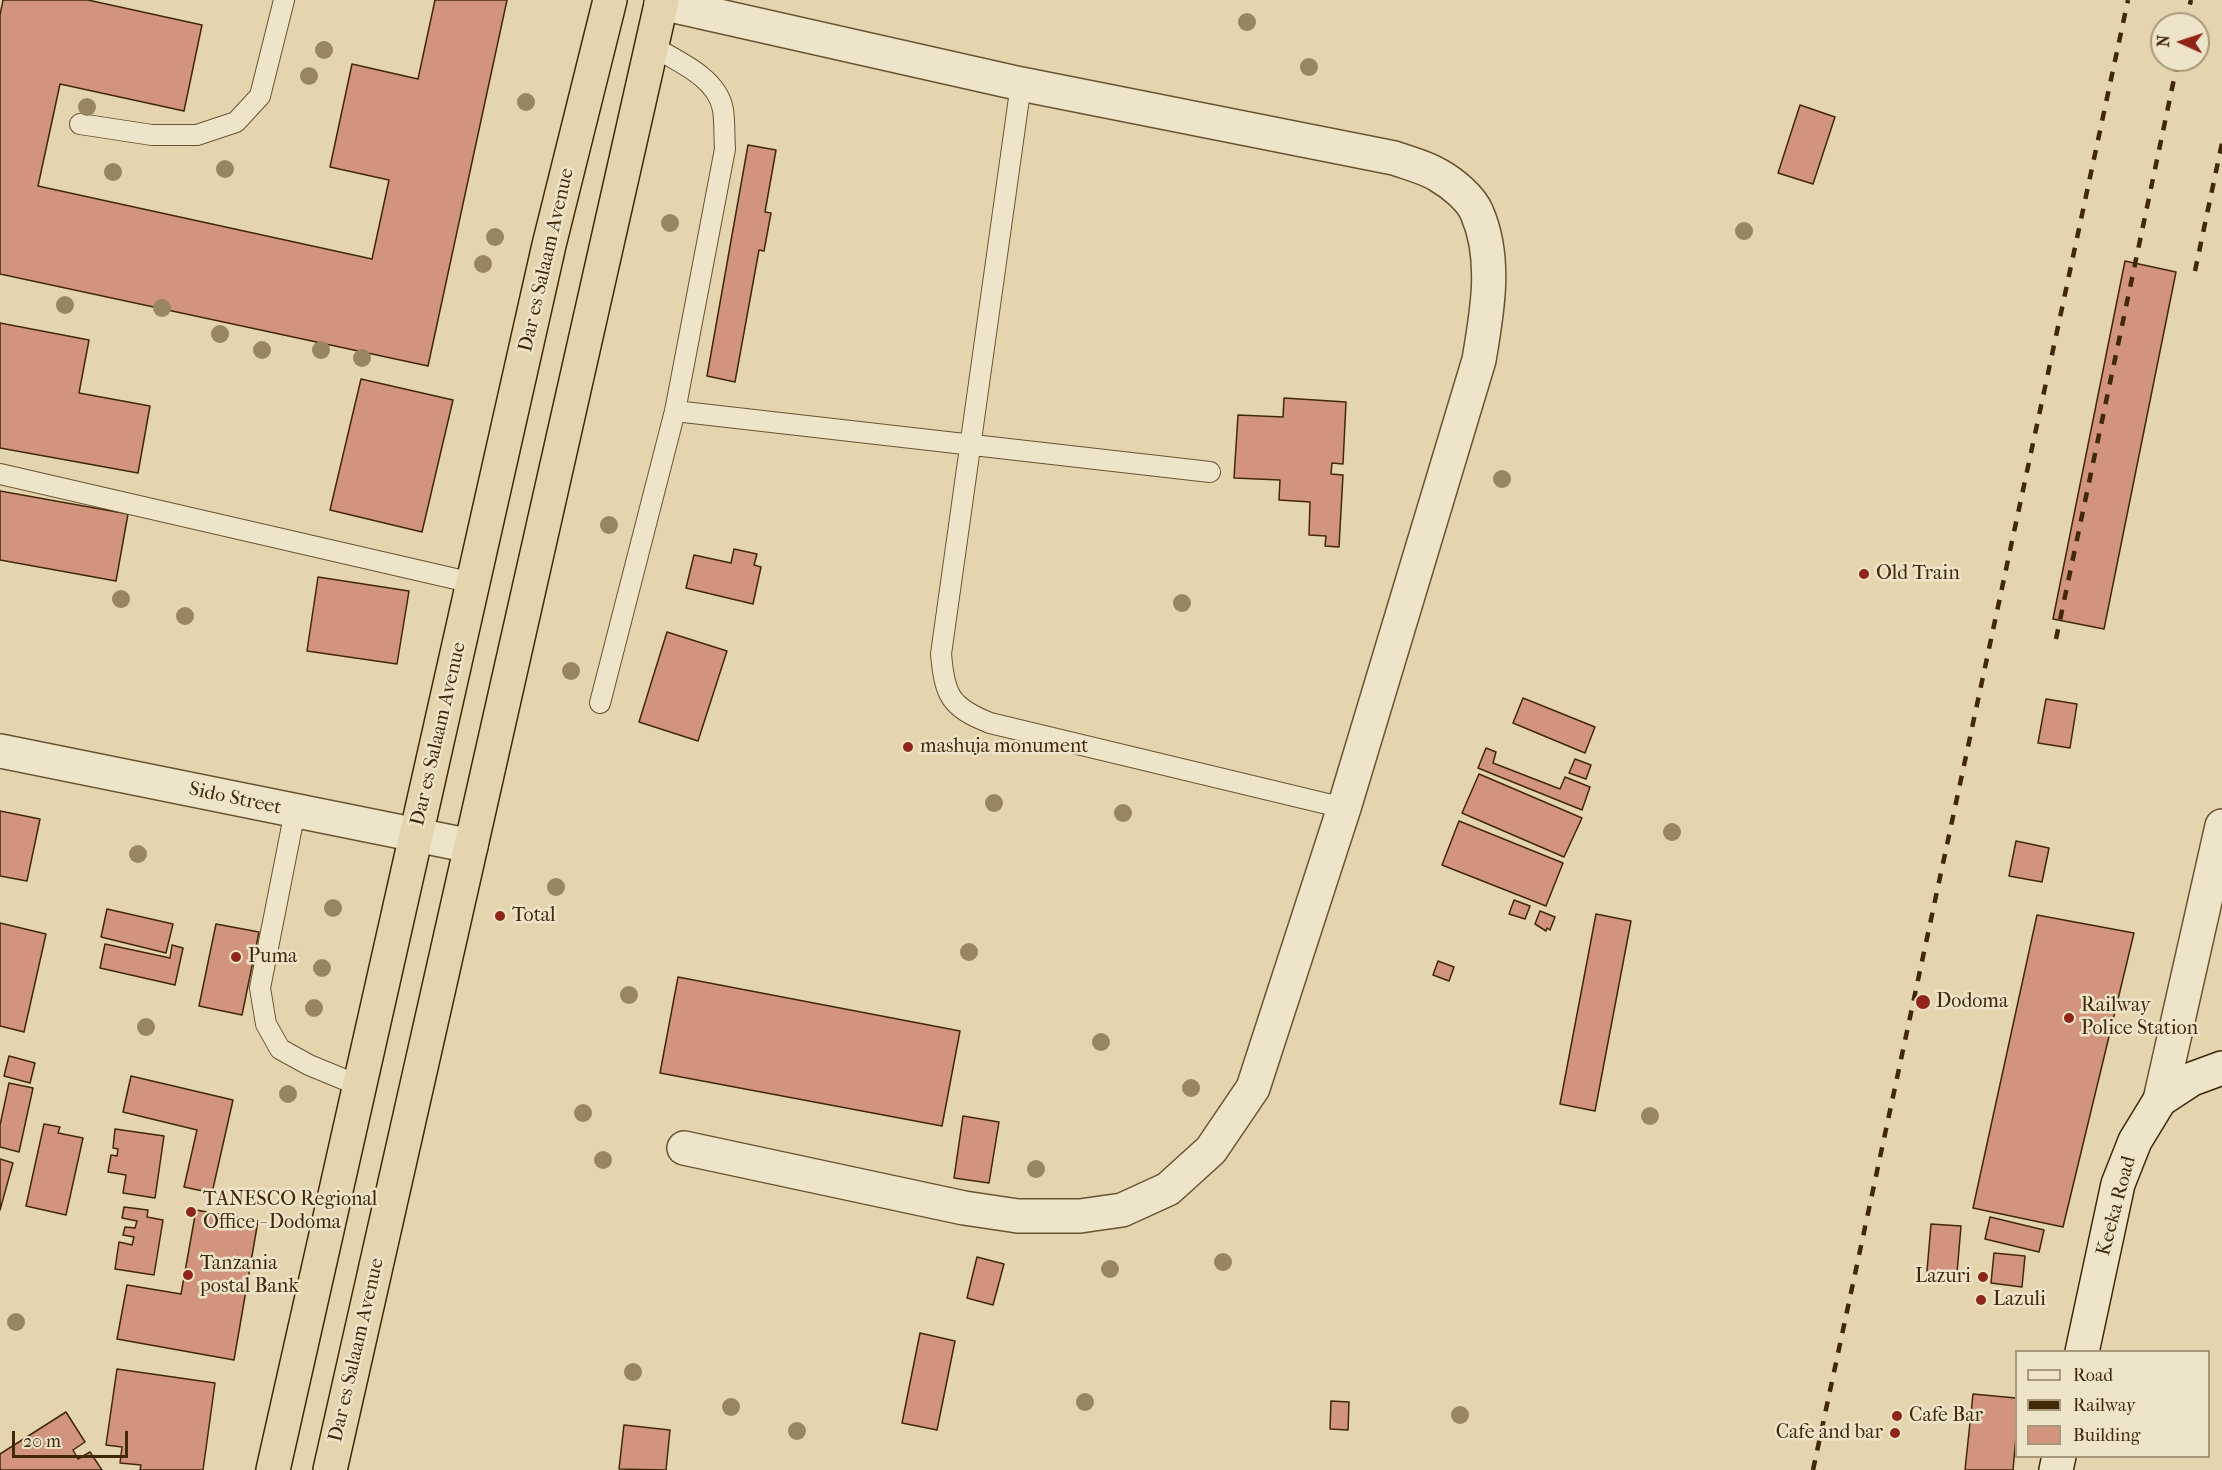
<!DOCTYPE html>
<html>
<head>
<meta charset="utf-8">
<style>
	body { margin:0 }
	#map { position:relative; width:2222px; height:1470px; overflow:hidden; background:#e5d5ae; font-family:"IM FELL French Canon",serif }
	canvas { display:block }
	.legend { position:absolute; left:2015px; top:1350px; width:195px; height:108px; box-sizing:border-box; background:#eee4ca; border:2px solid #a9997c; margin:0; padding:8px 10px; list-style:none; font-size:18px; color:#412807 }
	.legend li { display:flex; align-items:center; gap:12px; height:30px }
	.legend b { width:30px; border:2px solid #a9997c }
	.north { position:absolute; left:2150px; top:12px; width:60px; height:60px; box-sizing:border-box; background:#eee4ca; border:2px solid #a9997c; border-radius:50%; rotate:273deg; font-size:16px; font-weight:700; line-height:24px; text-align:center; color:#412807 }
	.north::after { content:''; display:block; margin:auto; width:21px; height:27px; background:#8f2418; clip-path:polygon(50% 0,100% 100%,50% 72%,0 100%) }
	.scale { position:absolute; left:12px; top:1431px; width:116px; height:27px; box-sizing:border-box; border:3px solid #412807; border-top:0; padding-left:8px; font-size:18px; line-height:21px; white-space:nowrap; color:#412807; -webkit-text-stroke:4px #eee4ca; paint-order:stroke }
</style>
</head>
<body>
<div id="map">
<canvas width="2222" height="1470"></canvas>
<ul class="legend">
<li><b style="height:8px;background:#eee4ca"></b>Road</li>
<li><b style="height:8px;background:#412807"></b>Railway</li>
<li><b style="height:16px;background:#d2947d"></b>Building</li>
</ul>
<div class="north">N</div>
<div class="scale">20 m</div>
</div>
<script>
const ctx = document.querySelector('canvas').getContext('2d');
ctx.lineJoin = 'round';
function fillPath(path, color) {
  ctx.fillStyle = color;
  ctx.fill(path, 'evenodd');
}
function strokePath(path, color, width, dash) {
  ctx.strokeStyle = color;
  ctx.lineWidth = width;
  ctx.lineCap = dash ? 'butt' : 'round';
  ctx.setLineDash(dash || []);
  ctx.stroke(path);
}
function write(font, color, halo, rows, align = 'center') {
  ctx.font = font + ' "IM FELL French Canon",serif';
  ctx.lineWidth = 5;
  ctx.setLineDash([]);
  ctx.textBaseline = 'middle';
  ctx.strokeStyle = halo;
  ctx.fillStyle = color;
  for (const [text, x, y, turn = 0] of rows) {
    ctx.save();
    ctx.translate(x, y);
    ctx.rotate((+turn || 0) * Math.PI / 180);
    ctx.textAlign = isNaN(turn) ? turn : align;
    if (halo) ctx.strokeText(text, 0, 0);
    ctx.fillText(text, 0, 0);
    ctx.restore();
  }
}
const building = new Path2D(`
	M3 0H88L202 25 184 111 60 84 38 186 372 259 389 180 330 167 352 64 418 79 435 0H507L428 366 0 274V15Z
	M1800 105 1835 117 1813 184 1778 173Z
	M748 145 776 150 765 212 771 213 764 251 759 250 735 382 707 376Z
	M2125 261 2176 272 2104 629 2053 619Z
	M0 323 89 340 79 393 150 406 138 473 0 448Z
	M361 379 453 400 422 532 330 510Z
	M1284 398 1346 402 1343 464 1332 463 1331 474 1343 475 1339 547 1325 546 1326 536 1309 535 1310 502 1279 500 1280 480 1234 478 1238 415 1283 417Z
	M0 491 128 514 116 581 0 560Z
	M734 549 757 554 754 565 761 567 753 604 686 588 694 555 731 563Z
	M318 577 409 591 397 664 307 651Z
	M667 632 727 651 698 741 639 722Z
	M1523 698 1595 727 1585 753 1513 723Z
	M2046 699 2077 704 2070 748 2038 743Z
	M1486 748 1496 752 1493 763 1560 789 1565 777 1590 787 1582 810 1478 768Z
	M1575 759 1591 765 1586 779 1569 773Z
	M1479 774 1582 818 1564 857 1462 813Z
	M0 811 40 819 27 881 0 876Z
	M1459 821 1563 863 1546 906 1442 865Z
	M2016 841 2049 848 2042 882 2009 876Z
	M1514 900 1530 906 1525 919 1509 914Z
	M107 909 173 924 166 953 101 937Z
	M1540 911 1555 917 1550 930 1547 928 1546 931 1535 924Z
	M1596 914 1631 921 1595 1111 1560 1104Z
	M2037 915 2134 933 2063 1227 1973 1208Z
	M0 923 46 934 24 1032 0 1026Z
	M216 924 259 932 242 1015 199 1006Z
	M105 944 170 958 172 945 183 948 175 985 100 968Z
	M1438 961 1454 967 1449 981 1433 975Z
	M678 977 960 1031 942 1126 660 1073Z
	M9 1056 35 1063 30 1083 4 1076Z
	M131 1076 233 1100 212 1193 184 1187 197 1130 123 1112Z
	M9 1083 33 1088 19 1152 0 1147V1125Z
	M963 1116 999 1122 989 1183 954 1178Z
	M44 1124 60 1127 58 1133 83 1138 66 1215 26 1206Z
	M115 1129 164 1136 155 1198 123 1193 126 1175 108 1172 111 1155 117 1156 118 1149 113 1148Z
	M0 1159 13 1163 0 1210Z
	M124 1207 148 1210 147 1217 163 1220 154 1275 115 1269 119 1242 132 1245 134 1237 123 1235 125 1227 135 1228 137 1221 122 1218Z
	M196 1210 258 1221 234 1360 117 1339 127 1285 181 1294Z
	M1990 1217 2044 1230 2039 1252 1985 1239Z
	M1931 1224 1961 1226 1957 1273 1927 1271Z
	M1994 1253 2025 1256 2022 1287 1991 1283Z
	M977 1257 1004 1264 993 1305 967 1298Z
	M920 1333 955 1341 937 1430 902 1423Z
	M117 1369 215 1383 203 1470H140L141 1465 120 1463 122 1447 106 1445Z
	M1973 1394 2016 1398V1437L2013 1470H1965Z
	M1331 1401 1349 1402 1348 1430 1330 1429Z
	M66 1412 85 1442 73 1450 78 1459 90 1452 102 1470H0V1454Z
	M624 1425 670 1430 666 1470 619 1469Z`);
fillPath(building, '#d2947d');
strokePath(building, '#412807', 1.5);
const lane = new Path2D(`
	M1021 84 941 654C945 696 950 707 990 723L1344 808
	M80 124 152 135H197L236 122 260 96 284 0
	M675 411 1210 472
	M0 474 473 583
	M600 703 675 411 725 149C724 136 725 123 723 110 718 77 675 60 650 45
	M295 811 260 988 266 1024 280 1049 309 1065 360 1086`);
const street = new Path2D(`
	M661 3 1021 84 1394 158C1408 163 1425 167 1438 175 1452 183 1471 198 1477 213 1497 259 1487 313 1479 360L1344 808 1253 1088 1211 1150 1168 1189 1122 1210 1080 1216H1018L964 1208 684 1148
	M0 751 471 846
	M2160 1100 2222 826`);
const secondary = new Path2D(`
	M2082 1352 2118 1184 2135 1141 2160 1100 2192 1079 2222 1068
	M2056 1470 2059 1456`);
const highway = new Path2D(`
	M273 1470 549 245 610 0
	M330 1470 662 0`);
strokePath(lane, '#6a5331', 22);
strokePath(street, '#6a5331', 36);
strokePath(secondary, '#412807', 36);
strokePath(highway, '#412807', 36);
strokePath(lane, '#eee4ca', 20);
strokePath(street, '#eee4ca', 33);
strokePath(secondary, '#eee4ca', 33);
strokePath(highway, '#e5d5ae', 33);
strokePath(new Path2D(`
	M2185 24 2191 0
	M2195 271 2222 143
	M2056 639 2178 60
	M1813 1470 2128 0`), '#412807', 4.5, [10, 10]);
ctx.fillStyle = '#978661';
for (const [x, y] of [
	[1247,22],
	[324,50],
	[1309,67],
	[309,76],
	[526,102],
	[87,107],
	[225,169],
	[113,172],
	[670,223],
	[1744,231],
	[495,237],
	[483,264],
	[65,305],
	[162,308],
	[220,334],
	[262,350],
	[321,350],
	[362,358],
	[1502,479],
	[609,525],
	[121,599],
	[1182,603],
	[185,616],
	[571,671],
	[994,803],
	[1123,813],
	[1672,832],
	[138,854],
	[556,887],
	[333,908],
	[969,952],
	[322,968],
	[629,995],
	[314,1008],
	[146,1027],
	[1101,1042],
	[1191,1088],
	[288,1094],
	[583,1113],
	[1650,1116],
	[603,1160],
	[1036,1169],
	[1223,1262],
	[1110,1269],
	[16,1322],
	[633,1372],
	[1085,1402],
	[731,1407],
	[1460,1415],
	[797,1431]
]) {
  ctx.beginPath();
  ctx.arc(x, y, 9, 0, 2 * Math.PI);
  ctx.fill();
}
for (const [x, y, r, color] of [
	[1864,574,6,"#8f2418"],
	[908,747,6,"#8f2418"],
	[500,916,6,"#8f2418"],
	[236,957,6,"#8f2418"],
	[1923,1002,8,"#8f2418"],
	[2069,1018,6,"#8f2418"],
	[191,1212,6,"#8f2418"],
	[188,1275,6,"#8f2418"],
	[1983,1277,6,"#8f2418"],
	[1981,1300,6,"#8f2418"],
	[1897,1416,6,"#8f2418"],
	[1895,1433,6,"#8f2418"]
]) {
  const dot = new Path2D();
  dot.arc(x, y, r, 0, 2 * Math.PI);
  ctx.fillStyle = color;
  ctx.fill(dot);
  strokePath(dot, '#eee4ca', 2);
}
write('20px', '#412807', '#eee4ca', [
	["Dar es Salaam Avenue",547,260,-77],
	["Dar es Salaam Avenue",439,734,-77],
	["Sido Street",235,799,12],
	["Keeka Road",2117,1206,-75],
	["Dar es Salaam Avenue",357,1350,-77]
]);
write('20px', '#412807', '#eee4ca', [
	["Old Train",1876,574],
	["mashuja monument",920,747],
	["Total",512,916],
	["Puma",248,957],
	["Dodoma",1936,1002],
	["Railway",2081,1006],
	["Police Station",2081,1029],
	["TANESCO Regional",203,1200],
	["Office - Dodoma",203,1223],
	["Tanzania",200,1264],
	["postal Bank",200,1287],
	["Lazuri",1971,1277,"right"],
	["Lazuli",1993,1300],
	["Cafe Bar",1909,1416],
	["Cafe and bar",1883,1433,"right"]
], 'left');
</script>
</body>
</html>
